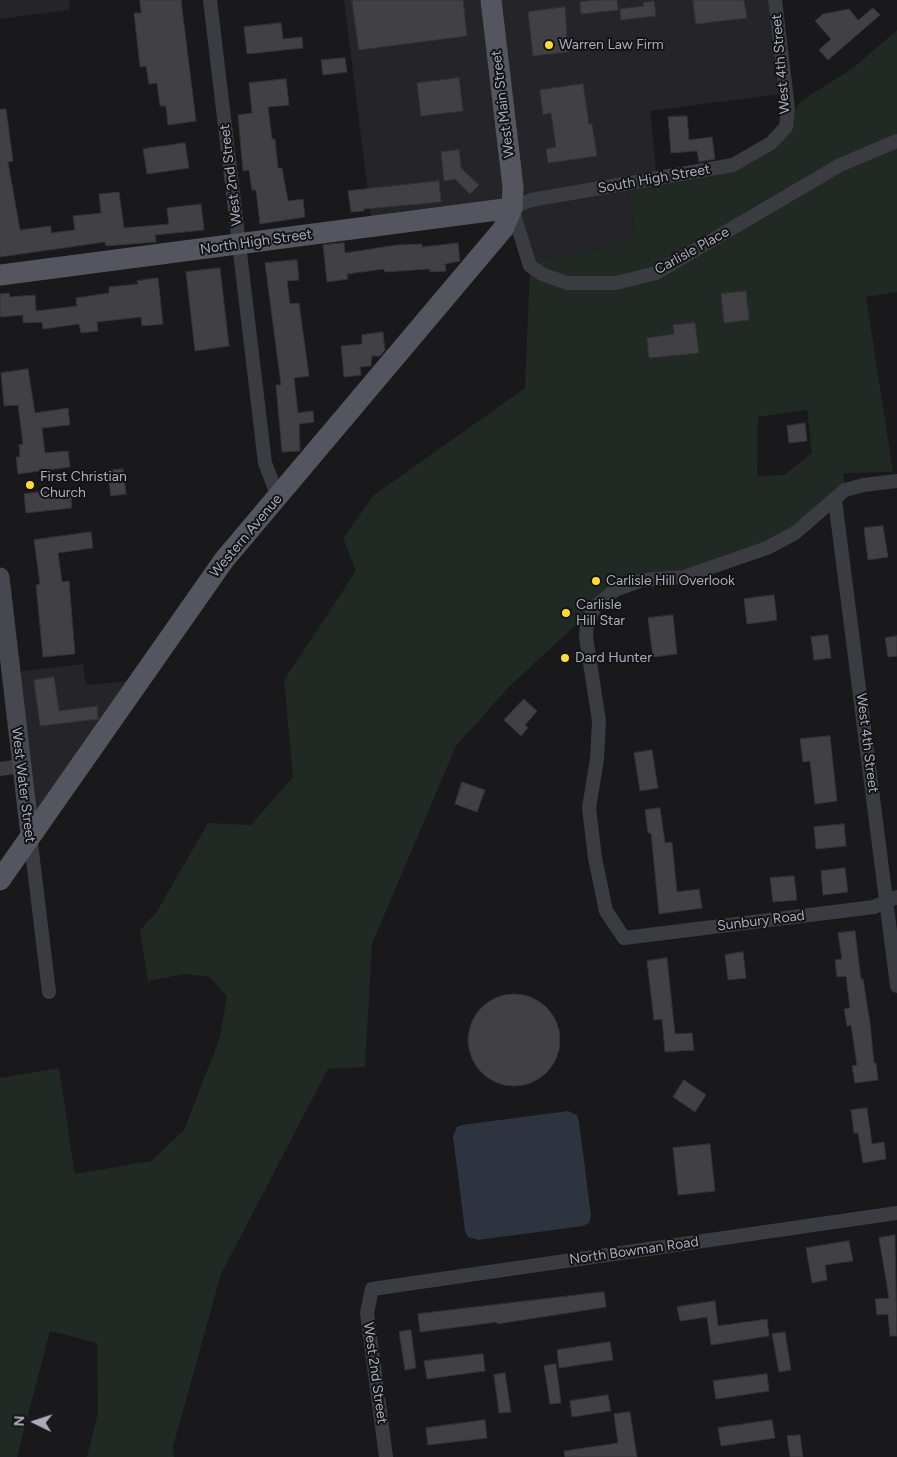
<!DOCTYPE html>
<html>
<head>
<meta charset="utf-8">
<style>
	body { margin:0 }
	#map { position:relative; width:897px; height:1457px; overflow:hidden; background:#19181b; font-family:Figtree,sans-serif }
	canvas { display:block }
	.north { position:absolute; left:10px; top:1397px; width:50px; height:50px; -webkit-text-stroke:4px #141316; paint-order:stroke; rotate:274deg; font-size:14px; font-weight:700; line-height:20px; text-align:center; color:#aaacbb }
	.north::after { content:''; display:block; margin:auto; width:18px; height:22px; background:#aaacbb; clip-path:polygon(50% 0,100% 100%,50% 72%,0 100%) }
</style>
</head>
<body>
<div id="map">
<canvas width="897" height="1457"></canvas>
<div class="north">N</div>
</div>
<script>
const ctx = document.querySelector('canvas').getContext('2d');
ctx.lineJoin = 'round';
function fillPath(path, color) {
  ctx.fillStyle = color;
  ctx.fill(path, 'evenodd');
}
function strokePath(path, color, width, dash) {
  ctx.strokeStyle = color;
  ctx.lineWidth = width;
  ctx.lineCap = dash ? 'butt' : 'round';
  ctx.setLineDash(dash || []);
  ctx.stroke(path);
}
function write(font, color, halo, rows, align = 'center') {
  ctx.font = font + ' Figtree,sans-serif';
  ctx.lineWidth = 4;
  ctx.setLineDash([]);
  ctx.textBaseline = 'middle';
  ctx.strokeStyle = halo;
  ctx.fillStyle = color;
  for (const [text, x, y, turn = 0] of rows) {
    ctx.save();
    ctx.translate(x, y);
    ctx.rotate((+turn || 0) * Math.PI / 180);
    ctx.textAlign = isNaN(turn) ? turn : align;
    if (halo) ctx.strokeText(text, 0, 0);
    ctx.fillText(text, 0, 0);
    ctx.restore();
  }
}
fillPath(new Path2D(`
	M0 0H69L70 10 0 19Z
	M344 0H770L781 94 650 111 657 179 627 184 635 234 593 251 528 259 512 208 372 226Z
	M83 664 86 685 131 681 32 817 15 672Z`), '#252428');
fillPath(new Path2D(`
	M897 30V292L866 297 893 472 843 473 845 490 767 548 643 580 595 607 509 687 456 746 372 944 365 1067 328 1069 221 1274 173 1447 174 1457H87L98 1413 97 1343 50 1331 17 1457H0V1078L59 1068 75 1174 151 1161 184 1130 219 1040 227 997 210 977 185 974 148 981 140 930 156 913 208 823 251 825 293 777 284 680 356 571 343 538 374 495 525 388 530 266 528 259 593 251 635 234 627 184 733 165 777 137 801 101 853 68ZM807 410 812 453 784 475 757 476 758 417Z`), '#202923');
fillPath(new Path2D(`
	M568 1111 577 1115 579 1121 591 1216 589 1223 583 1226 478 1240 468 1237 465 1231 453 1136 457 1127 462 1125Z`), '#2d3440');
const building = new Path2D(`
	M140 0H181L196 121 168 125 166 106H160L157 83 149 84 146 66 140 67 134 13H141Z
	M352 0H463L467 36 359 50Z
	M597 0H617L618 10 581 14 580 2Z
	M693 0H744L747 18 696 24Z
	M654 1 656 16 621 20 620 9 644 6 643 3Z
	M565 7 568 52 533 56 528 12Z
	M873 8 880 15 828 60 819 50 831 39 815 21 823 14 849 9 858 20Z
	M281 23 283 39 302 37 303 48 247 54 244 27Z
	M345 58 347 72 323 75 321 60Z
	M459 78 463 111 421 116 417 83Z
	M286 79 289 105 268 107 272 139H275L278 168H282L288 201 303 199 305 217 260 224 256 190H252L249 170 243 171 238 115 252 113 249 83Z
	M583 84 589 124H592L597 156 548 163 546 149 556 147 551 113 543 115 540 90Z
	M0 109H6L13 161 8 162 20 230 51 226V233L75 230 73 216 101 213 99 194 119 192 124 228 169 224 167 208 201 204 204 230 155 235 156 242 106 246 105 242 0 257Z
	M687 116 689 140 712 137 715 159 699 162 697 151 671 153 668 117Z
	M185 143 189 168 147 174 143 149Z
	M459 150 461 168 479 185 470 194 455 179 444 181 441 152Z
	M439 181 441 202 364 209V211L351 212 348 191Z
	M344 243 345 253 397 245 422 244V247L458 243 460 261 445 264 446 271 430 272V269L385 272 384 269 347 274 348 279 327 282 323 245Z
	M297 260 299 280 287 281 290 304 299 303 309 376 294 378 298 413 313 411 314 422 299 424 300 451 282 452 276 385H281L265 263Z
	M220 268 229 346 195 351 186 272Z
	M158 278 163 324 142 326 141 317 97 322 98 331 81 333 79 324 43 329 42 322 23 323V315L0 317V294L9 293 10 297 35 295 36 311 77 306 76 298 109 293V287L138 284 137 281Z
	M746 291 749 320 724 323 721 294Z
	M695 323 699 353 649 358 647 338 674 334 673 325Z
	M383 332 385 350 380 356H372L371 366 360 367 361 375 344 377 341 346 362 344V335Z
	M28 369 35 413 68 408 70 425 42 428 45 453 68 451 70 467 18 474 16 457H20L19 445 23 444 18 405 4 406 1 373Z
	M805 423 807 441 789 443 787 426Z
	M123 469 126 494 111 496 107 471Z
	M70 489 72 508 26 513 24 494Z
	M883 526 888 557 868 560 864 528Z
	M91 532 93 548 58 553 62 582 69 581 75 654 43 657 36 585 40 584 34 540Z
	M774 595 777 620 747 624 744 599Z
	M673 615 677 654 653 657 648 618Z
	M828 635 831 658 814 660 811 637Z
	M897 636V656L888 657 885 638Z
	M54 677 59 711 97 706 98 719 40 726 34 680Z
	M524 699 537 711 525 725 528 728 521 736 504 720Z
	M830 736 837 801 815 804 810 761 803 762 800 739Z
	M652 750 658 788 640 791 634 753Z
	M462 782 485 790 477 812 455 804Z
	M660 808 665 843 672 842 677 892 699 889 702 908 659 914 651 833H648L645 810Z
	M844 824 846 846 816 849 814 827Z
	M845 868 848 892 823 895 821 871Z
	M794 876 797 900 773 902 770 878Z
	M855 931 861 979H863L870 1023 874 1063H876L878 1080 855 1083 852 1066 857 1065 851 1025 847 1026 844 1009 850 1008 846 976 837 977 835 960 842 959 838 933Z
	M743 952 746 978 728 980 725 955Z
	M667 958 675 1034 692 1033 694 1050 665 1052 662 1019 654 1020 647 961Z
	M468 1040a46 46 0 1 1 92 0a46 46 0 1 1-92 0Z
	M684 1080 706 1095 695 1112 673 1097Z
	M867 1108 872 1144 884 1142 886 1159 863 1163 858 1133H854L851 1110Z
	M710 1144 715 1191 678 1195 673 1148Z
	M895 1235 897 1336H890L888 1314 877 1315 875 1299 889 1298 879 1238Z
	M849 1241 853 1261 825 1265 827 1280 812 1283 806 1248Z
	M604 1292 606 1307 497 1324V1322L420 1332 418 1314Z
	M715 1301 718 1326 767 1319 769 1336 711 1345 707 1317 680 1321 677 1307Z
	M411 1330 416 1368 405 1370 399 1332Z
	M785 1332 791 1370 779 1372 772 1334Z
	M610 1342 613 1360 559 1368 557 1350Z
	M483 1354 485 1371 427 1379 424 1361Z
	M556 1364 561 1403 550 1404 544 1366Z
	M505 1373 511 1412 499 1413 494 1375Z
	M767 1374 769 1391 716 1399 713 1381Z
	M608 1395 611 1411 572 1417 570 1401Z
	M630 1412 637 1457H565L564 1451 618 1443 614 1414Z
	M485 1420 487 1438 428 1445 426 1428Z
	M772 1420 775 1438 721 1446 718 1428Z
	M800 1435 803 1457H790L787 1436Z`);
fillPath(building, '#404045');
strokePath(building, '#333237', 1);
strokePath(new Path2D(`
	M210 0 265 463 278 497
	M775 0 788 108 786 127 771 143 733 165 531 200 512 208 530 266 542 274 567 283H616L656 273 840 165 897 141
	M897 481 864 485 845 490 795 533 767 548 683 577 643 580 615 590 595 607 587 624 586 637 599 721 597 759 589 808 595 858 606 911 624 938 874 907 897 897
	M835 500 897 986
	M0 769 20 766
	M30 835 49 992
	M386 1457 367 1313 372 1289 897 1213`), '#3b3b42', 14);
strokePath(new Path2D(`
	M0 577 30 835`), '#474750', 19);
strokePath(new Path2D(`
	M0 275 512 208
	M0 880 224 560 503 229 512 208 513 187 491 0`), '#55555f', 21);
for (const [x, y, r, color] of [
	[549,45,5,"#fdde2e"],
	[30,485,5,"#fdde2e"],
	[596,581,5,"#fdde2e"],
	[566,613,5,"#fdde2e"],
	[565,658,5,"#fdde2e"]
]) {
  const dot = new Path2D();
  dot.arc(x, y, r, 0, 2 * Math.PI);
  ctx.fillStyle = color;
  ctx.fill(dot);
  strokePath(dot, '#141316', 2);
}
write('14px', '#aaacbb', '#141316', [
	["Warren Law Firm",559,45],
	["First Christian",40,477],
	["Church",40,493],
	["Carlisle Hill Overlook",606,581],
	["Carlisle",576,605],
	["Hill Star",576,621],
	["Dard Hunter",575,658]
], 'left');
write('14px', '#aaacbb', '#141316', [
	["West 4th Street",781,64,-95],
	["West Main Street",503,104,-97],
	["West 2nd Street",231,175,-97],
	["South High Street",654,179,-10],
	["North High Street",256,242,-8],
	["Carlisle Place",692,251,-29],
	["Western Avenue",246,536,-50],
	["West 4th Street",867,743,83],
	["West Water Street",23,785,83],
	["Sunbury Road",761,921,-7],
	["North Bowman Road",634,1251,-8],
	["West 2nd Street",375,1373,82]
]);
</script>
</body>
</html>
